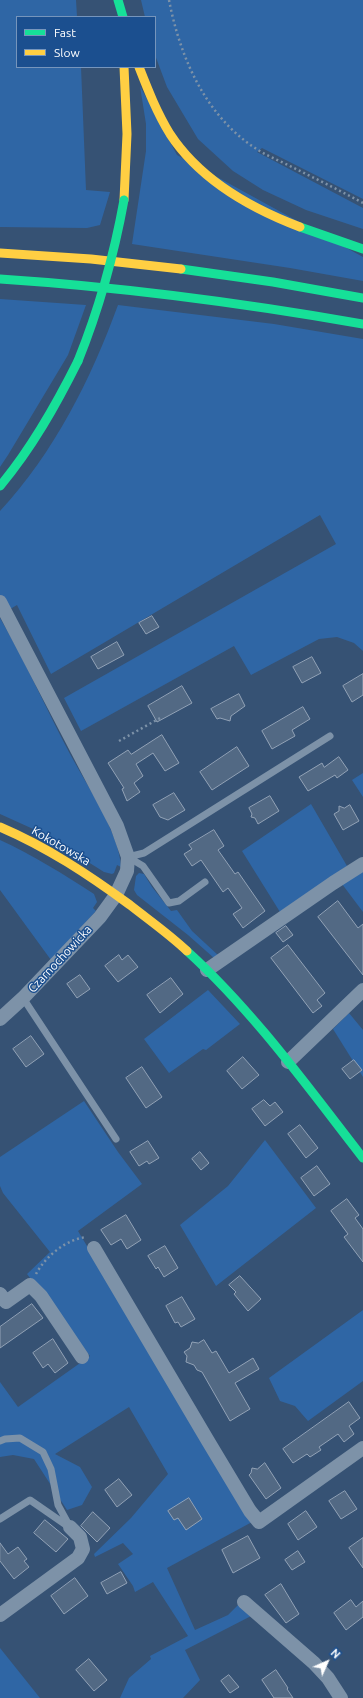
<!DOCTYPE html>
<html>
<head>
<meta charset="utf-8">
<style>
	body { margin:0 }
	#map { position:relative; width:363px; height:1698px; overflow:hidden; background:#365274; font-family:Ubuntu,sans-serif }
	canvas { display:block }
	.legend { position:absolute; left:16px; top:16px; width:140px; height:52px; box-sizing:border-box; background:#1b4f8f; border:1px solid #7695bc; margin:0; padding:5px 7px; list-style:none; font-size:12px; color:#fff }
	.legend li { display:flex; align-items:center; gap:8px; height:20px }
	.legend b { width:20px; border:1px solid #7695bc }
	.north { position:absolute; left:307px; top:1642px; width:40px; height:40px; -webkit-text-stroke:3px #1b4f8f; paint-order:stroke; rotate:45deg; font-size:11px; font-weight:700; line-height:16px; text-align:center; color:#fff }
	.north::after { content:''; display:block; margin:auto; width:14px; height:18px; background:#fff; clip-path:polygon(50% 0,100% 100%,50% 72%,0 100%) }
</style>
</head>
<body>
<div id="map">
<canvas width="363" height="1698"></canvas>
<ul class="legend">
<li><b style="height:5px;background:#16e098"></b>Fast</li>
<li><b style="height:5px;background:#ffcf43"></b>Slow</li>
</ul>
<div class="north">N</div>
</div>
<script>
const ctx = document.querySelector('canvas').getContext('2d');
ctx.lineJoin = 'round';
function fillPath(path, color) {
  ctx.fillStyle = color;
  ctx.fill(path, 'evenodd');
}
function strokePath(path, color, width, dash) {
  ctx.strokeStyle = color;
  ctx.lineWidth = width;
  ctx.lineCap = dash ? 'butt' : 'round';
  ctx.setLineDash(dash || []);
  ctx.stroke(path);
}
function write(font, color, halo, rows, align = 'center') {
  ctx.font = font + ' Ubuntu,sans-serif';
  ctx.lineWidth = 3;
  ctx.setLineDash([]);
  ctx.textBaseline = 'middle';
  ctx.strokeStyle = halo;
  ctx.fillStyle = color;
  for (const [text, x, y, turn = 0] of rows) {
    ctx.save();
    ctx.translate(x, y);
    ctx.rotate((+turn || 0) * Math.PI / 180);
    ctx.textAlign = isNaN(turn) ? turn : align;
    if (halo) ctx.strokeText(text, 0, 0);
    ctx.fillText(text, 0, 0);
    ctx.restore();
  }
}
fillPath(new Path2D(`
	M0 0H76L77 17H17V67H81L86 190 110 192 100 225 87 228 0 227Z
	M141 0H363V199L262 148 257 152 363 208V229L306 210 263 190 233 171 198 139 167 87 155 55V17H145Z
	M140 86 177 155 363 257V281L290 268 132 244 146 151V124Z
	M0 299 86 305 68 355 8 455 0 467Z
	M118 305 274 324 363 339V651L354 643 337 637 319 639 251 675 234 646 81 731 64 698 336 544 320 515 51 674 17 605 0 615V511C54 453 91 379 118 305Z
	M0 618C26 662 46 709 70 754 86 784 120 834 121 867L117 865 114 873 112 874 104 872 42 833 0 814Z
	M363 773V797L352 780Z
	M311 804 347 866 280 912 242 851Z
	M0 840C33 855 63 874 94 894L97 902 93 908 96 911 51 960 0 890Z
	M363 871V912L342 884Z
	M139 873 144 874 152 887 171 911 177 910 192 931 219 956 214 958 188 935 137 895 134 890 136 876Z
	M208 990 240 1024 206 1050 203 1049 169 1073 144 1039Z
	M349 1013 363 1030V1077L333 1029Z
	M84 1101 118 1152 142 1184 78 1231 252 1522 167 1568 195 1630 228 1615 240 1603 253 1615 185 1650 200 1680 183 1698H120L129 1678 151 1659 150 1656 188 1636 153 1582 135 1592 133 1586 118 1564 133 1554 123 1543 95 1557 94 1554 131 1518 168 1474 129 1407 55 1454 80 1467 92 1487 82 1505 67 1510 34 1459 13 1455 0 1457V1382L18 1407 90 1356 27 1274 50 1252 3 1193 0 1186V1157Z
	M265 1140 316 1208 216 1286 180 1225 228 1186Z
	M363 1310V1381L308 1421 295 1406 280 1401 269 1378Z
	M0 1648 40 1698H0Z`), '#2f66a5');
const building = new Path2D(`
	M152 616 159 627 146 634 139 623Z
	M117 642 124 655 98 669 91 657Z
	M312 657 321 673 302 683 293 667Z
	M363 674V695L352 702 343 686Z
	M182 686 192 703 157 722 148 706Z
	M239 694 245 706 231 716 230 721 220 718 217 719 211 709Z
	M303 707 310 719 292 730 295 736 272 749 262 731Z
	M162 735 179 763 165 771 153 753 136 764 143 776 134 783 140 792 127 801 122 789 124 788 108 763 128 750 131 754Z
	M237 747 249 766 212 790 200 772Z
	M339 757 348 770 337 778 335 775 308 791 299 777 322 763 324 767Z
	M174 793 185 810 168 820 160 817 153 805Z
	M270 796 279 811 258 824 255 818 251 817 252 814 249 808Z
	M350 805 359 821 343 830 334 814 339 811V806L344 808Z
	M214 830 224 846 218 850 235 874 238 872 265 911 243 928 233 914 242 908 228 888 223 892 201 860 192 866 184 854 192 849 189 845Z
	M338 901 358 928 363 924V975L318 917Z
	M286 926 293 935 283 942 276 933Z
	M288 945 325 993 317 1000 322 1006 313 1013 271 958Z
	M119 955 122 960 128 955 138 967 118 982 105 966Z
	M80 975 90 989 77 998 67 984Z
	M171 978 183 994 160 1013 147 995Z
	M31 1036 44 1054 26 1067 13 1049Z
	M243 1057 259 1075 242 1089 227 1071Z
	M354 1060 362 1070 350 1079 342 1069Z
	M142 1067 162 1097 146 1108 126 1078Z
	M264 1100 270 1106 275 1102 283 1112 265 1126 252 1109Z
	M300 1125 318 1148 306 1158 288 1134Z
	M148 1141 159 1158 149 1164 147 1161 139 1166 130 1152Z
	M200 1152 209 1163 201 1170 192 1159Z
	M317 1166 330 1184 314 1196 301 1178Z
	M347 1199 359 1215 355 1218 363 1229V1262L344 1237 348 1234 331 1211Z
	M126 1215 141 1240 127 1249 121 1239 111 1245 101 1230Z
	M165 1246 178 1268 164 1277 158 1267 156 1269 148 1256Z
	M240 1276 261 1299 248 1311 234 1294 236 1292 229 1285Z
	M182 1297 195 1319 181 1327 178 1322 175 1323 166 1306Z
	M32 1304 43 1318 0 1348V1327Z
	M53 1339 68 1363 55 1373 48 1364 43 1368 33 1353Z
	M204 1340 212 1353 216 1351 229 1373 253 1358 259 1369 235 1383 250 1409 230 1421 202 1372 197 1370 194 1365 186 1362 187 1356 184 1352 190 1348 192 1342 198 1343Z
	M349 1402 360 1418 349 1426 354 1434 344 1442 338 1434 319 1447 321 1450 310 1457 307 1454 293 1463 283 1449Z
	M265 1463 281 1488 266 1499 249 1475 251 1473 252 1468 257 1469Z
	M119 1479 132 1495 117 1507 105 1490Z
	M345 1491 357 1509 341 1519 329 1501Z
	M189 1498 202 1519 186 1530 178 1518 174 1520 168 1511Z
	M306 1511 317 1527 298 1540 288 1524Z
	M93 1512 110 1528 97 1542 81 1526Z
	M45 1520 68 1539 56 1552 34 1533Z
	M248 1536 260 1558 233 1573 222 1550Z
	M363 1538V1568L349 1548Z
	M0 1543 8 1554 18 1547 27 1559 24 1561 29 1567 14 1579 0 1561Z
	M298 1551 305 1562 292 1570 285 1560Z
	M121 1572 127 1583 107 1594 101 1583Z
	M75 1578 88 1596 64 1614 51 1596Z
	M281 1584 299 1614 286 1623 265 1595Z
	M351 1600 356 1607 363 1601V1617L346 1630 334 1613Z
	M89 1659 107 1680 94 1691 76 1670Z
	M276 1670 288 1688 287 1689 293 1698H274L262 1680Z
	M229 1675 239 1687 230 1693 221 1681Z`);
fillPath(building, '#526984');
strokePath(building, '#92a2b6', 1);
strokePath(new Path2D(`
	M169 0C180 57 205 115 255 148 265 155 278 160 290 166 314 178 339 190 363 203
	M119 741 162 717
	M36 1274C46 1256 65 1240 86 1237`), '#7d92a8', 2.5, [2, 3]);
strokePath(new Path2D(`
	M128 857 144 853 330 736
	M128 857 143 866 169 903 179 901 205 882
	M23 998 116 1139
	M0 1441 5 1439 20 1438 43 1452 51 1469 58 1505 70 1527
	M0 1519 30 1500 69 1527`), '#7d92a8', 7);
strokePath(new Path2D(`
	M0 602 117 826 128 857 127 871 116 895 100 917 23 998 0 1019
	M207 970 333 883 363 864
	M288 1062 363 990
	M94 1248 208 1441 250 1511 259 1522 363 1448
	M0 1294 6 1302 30 1285 41 1296 82 1357
	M244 1602 314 1663 328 1678 341 1698
	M0 1615 78 1558 83 1549 80 1537 70 1527`), '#7d92a8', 14);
strokePath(new Path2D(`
	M118 0 123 17
	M300 227 363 249
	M181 269 273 282 363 298
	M0 279C122 287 243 303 363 324
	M0 486C32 448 56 405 78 361
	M187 951C254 1012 307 1086 363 1158`), '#16e098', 9);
strokePath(new Path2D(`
	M124 67 127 134 124 200
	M139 67C148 90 157 113 170 134 200 180 250 208 300 227
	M0 253 91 259 181 269
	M0 827C47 847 89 875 130 905 149 920 169 934 187 951`), '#ffcf43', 9);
strokePath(new Path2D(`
	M78 361C99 309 114 255 124 200`), '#16e098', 9);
write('12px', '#fff', '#1b4f8f', [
	["Kokotowska",61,846,30],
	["Czarnochowicka",60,959,-47]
]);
</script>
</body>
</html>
